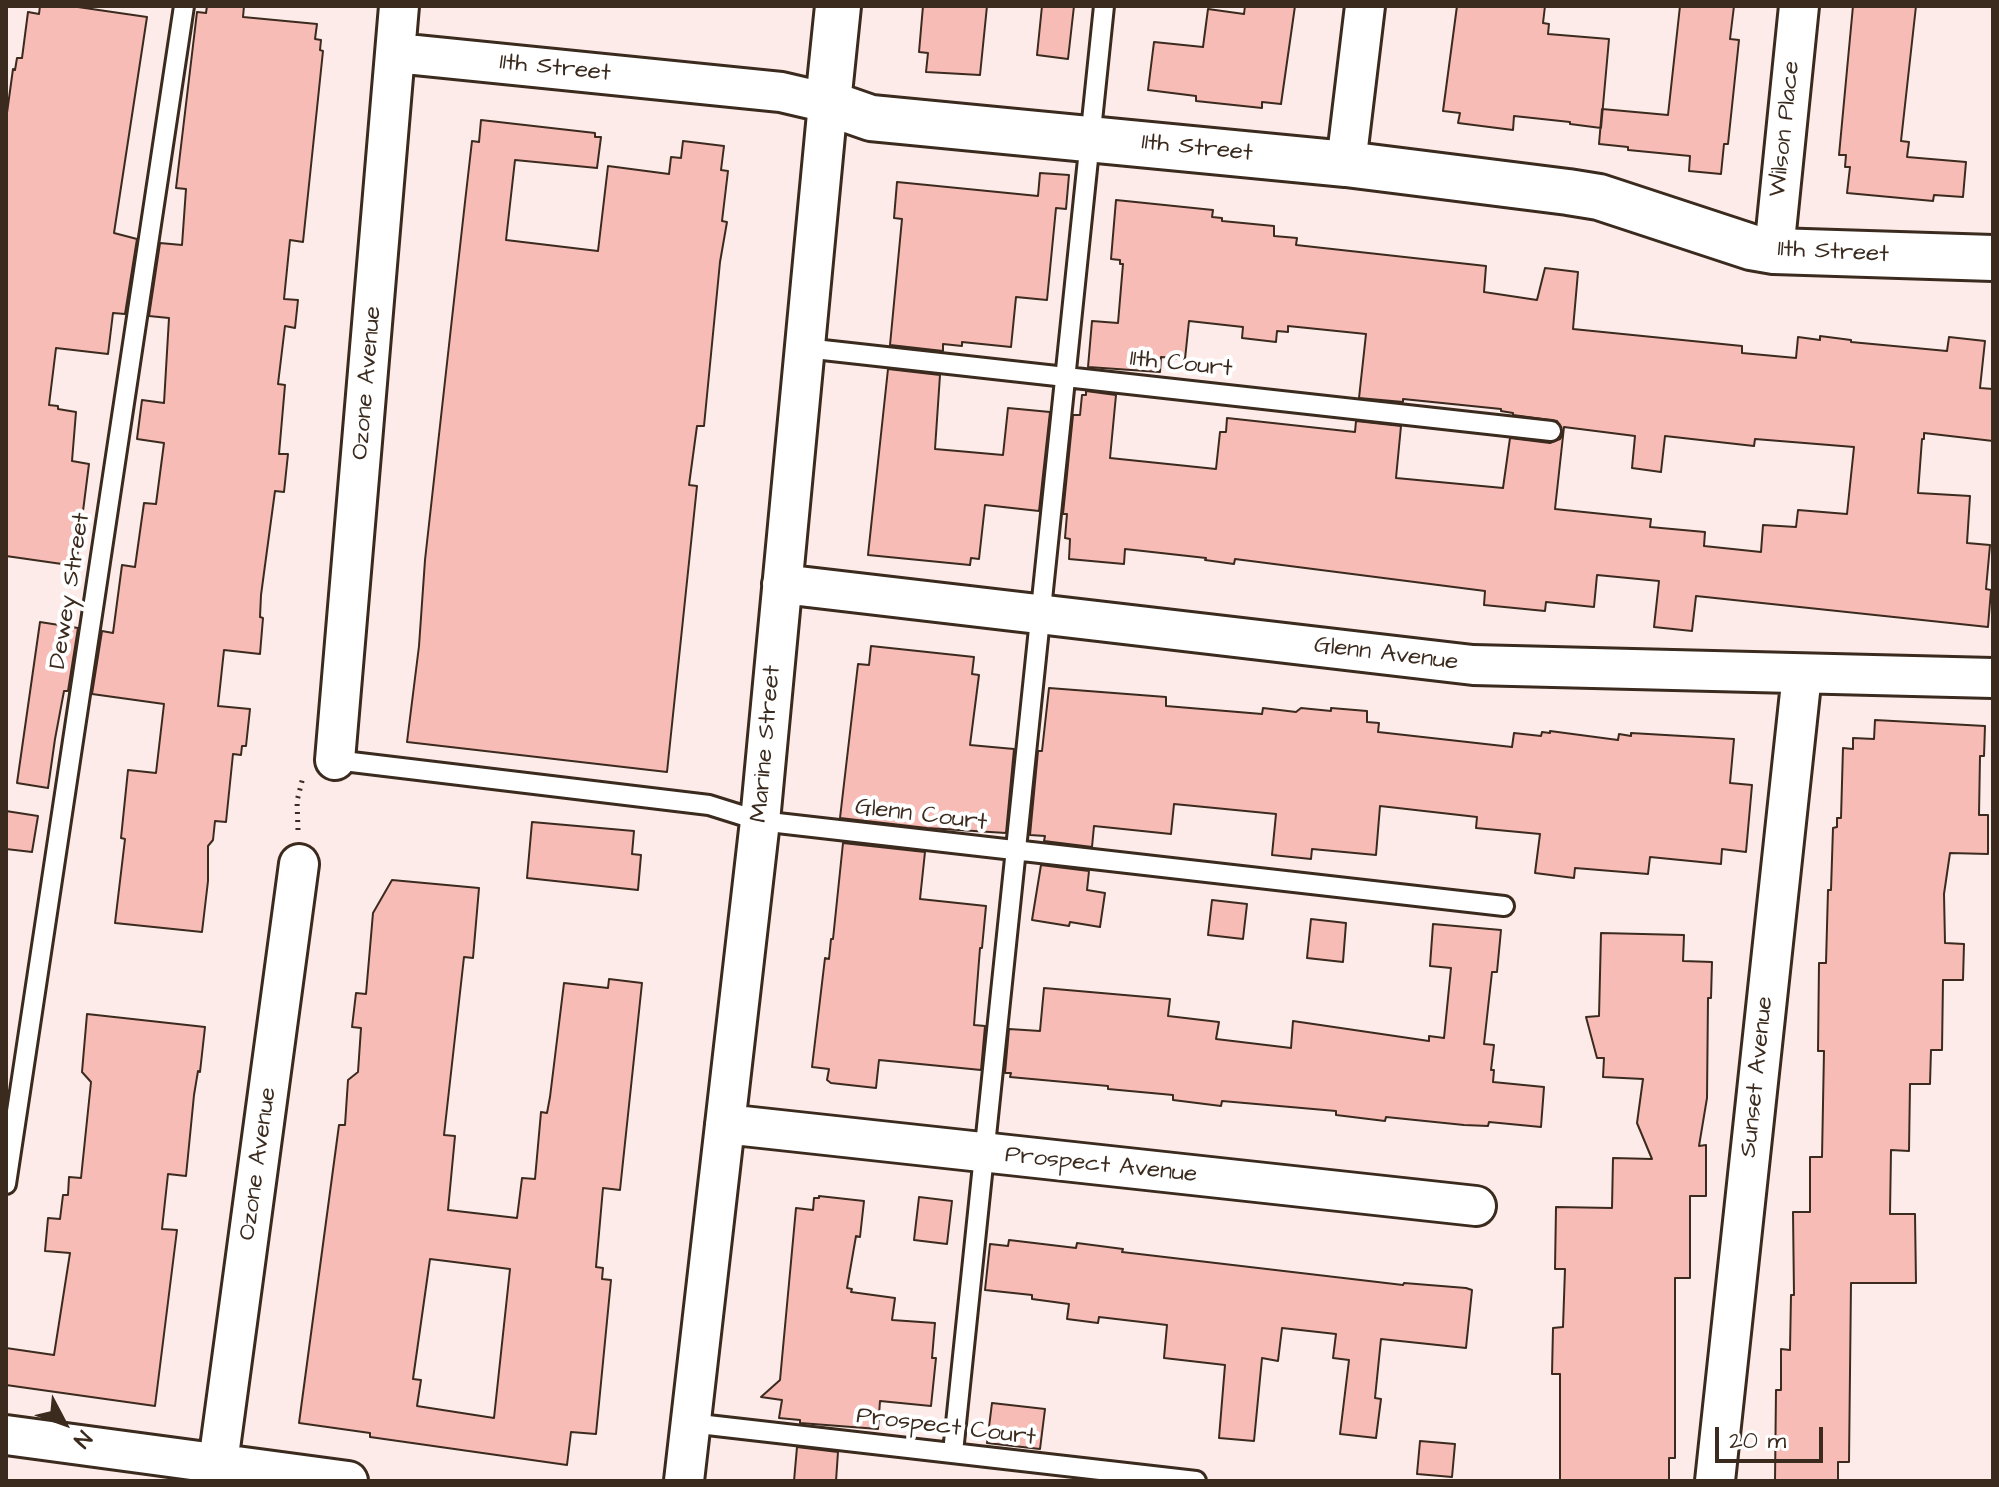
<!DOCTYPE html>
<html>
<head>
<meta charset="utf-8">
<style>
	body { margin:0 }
	#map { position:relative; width:1999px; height:1487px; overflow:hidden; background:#fdebe9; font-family:"Architects Daughter",sans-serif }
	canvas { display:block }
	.frame { position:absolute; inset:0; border:8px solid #3b2a1e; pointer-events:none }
	.north { position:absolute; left:24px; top:1383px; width:80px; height:80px; -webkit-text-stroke:6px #fff; paint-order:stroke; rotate:131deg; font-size:22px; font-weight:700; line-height:32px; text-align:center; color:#3b2a1e }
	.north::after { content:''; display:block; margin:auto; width:28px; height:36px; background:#3b2a1e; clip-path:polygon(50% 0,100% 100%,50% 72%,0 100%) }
	.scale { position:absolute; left:1715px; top:1427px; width:108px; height:36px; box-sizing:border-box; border:4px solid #3b2a1e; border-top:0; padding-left:10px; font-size:24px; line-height:28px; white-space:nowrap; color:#3b2a1e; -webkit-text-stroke:6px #fff; paint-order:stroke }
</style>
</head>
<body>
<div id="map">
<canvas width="1999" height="1487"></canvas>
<div class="frame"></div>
<div class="north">N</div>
<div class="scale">20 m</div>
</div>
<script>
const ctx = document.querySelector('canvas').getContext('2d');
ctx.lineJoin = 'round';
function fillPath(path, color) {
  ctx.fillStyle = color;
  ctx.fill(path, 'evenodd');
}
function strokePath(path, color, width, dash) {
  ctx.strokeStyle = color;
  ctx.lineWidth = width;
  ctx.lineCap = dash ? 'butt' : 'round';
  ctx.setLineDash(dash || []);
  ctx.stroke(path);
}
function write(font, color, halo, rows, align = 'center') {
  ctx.font = font + ' "Architects Daughter",sans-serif';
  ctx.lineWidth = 8;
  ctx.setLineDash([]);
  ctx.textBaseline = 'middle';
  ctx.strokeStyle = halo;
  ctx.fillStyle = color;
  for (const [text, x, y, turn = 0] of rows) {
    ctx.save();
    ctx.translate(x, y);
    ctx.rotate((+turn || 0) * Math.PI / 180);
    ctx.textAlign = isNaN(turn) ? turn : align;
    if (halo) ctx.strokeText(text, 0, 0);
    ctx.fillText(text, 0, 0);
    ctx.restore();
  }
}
const building = new Path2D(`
	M40 6H71L147 17 114 233 137 239 125 314 113 313 108 354 56 348 49 405 58 406V409L76 412 72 461 89 464 76 566 6 556V120L13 69 15 70 17 58H22L28 12 39 14Z
	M207 6H244L243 17 317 24 315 39 321 40 320 50 323 51 303 242 290 240 284 299 298 300 295 328 285 326 278 384 285 385 279 454H288L284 492 275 491 261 595 260 617 263 618 260 654 224 650 218 706 250 709 246 746H242L241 755 233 754 226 822 215 821 213 840 208 846V881L202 932 115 923 125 839 121 838 128 770 156 773 164 704 92 694 102 631 113 633 122 565 135 567 144 503 156 504 164 443 137 439 142 400 164 403 169 318 149 316 160 243 182 245 186 189 176 188 197 12 206 13Z
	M923 6H987L980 75 926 72 928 53 919 52Z
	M1042 6H1074L1068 59 1037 55Z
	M1245 6H1295L1281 104 1262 102V108L1196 101V96L1148 90 1154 42 1203 47 1208 9 1244 14Z
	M1457 6H1545L1543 23 1549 24 1548 34 1609 39 1601 128 1570 124V122L1514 116 1513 130 1458 123 1460 113 1443 111Z
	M1680 6H1734L1730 39 1739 40 1728 144H1724L1721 174 1689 171 1690 156 1628 150V147L1599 144 1602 109 1668 115Z
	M1853 6H1916L1901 141 1909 142 1907 157 1966 162 1963 197 1934 195 1933 201 1847 193 1850 167H1845L1846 155H1839Z
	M481 120 595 133V137H601L597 168 515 160 506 240 598 251 608 166 669 174 671 157 681 158 683 141 724 146 721 170 728 171 722 221 727 222 720 262 704 426H697L689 485 697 486 667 772 407 742 419 646 425 560 465 202 472 141 479 142Z
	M1040 173 1069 175 1066 209 1056 208 1047 300 1016 297 1011 347 962 342V346L943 344V351L890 345 902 219 894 218 897 182 1038 196Z
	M1116 200 1213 210 1212 217 1222 218V221L1274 226V236L1297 238 1296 245 1486 266 1484 292 1537 300 1545 268 1578 272 1573 329 1742 346V353L1796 358 1798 337 1820 340V336L1851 340V342L1947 351 1949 337 1985 341 1980 388 1993 389V441L1924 433V439H1922L1918 493 1970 496 1967 543 1990 545 1986 589 1991 590 1988 627 1696 596 1692 631 1654 627 1659 581 1597 575 1594 607 1546 602 1545 611 1484 605 1485 591 1235 559 1234 564 1205 560 1206 558 1125 549 1124 564 1069 559 1070 539 1065 538 1067 514H1063L1073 415H1080L1082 395H1086V391L1116 395 1110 458 1216 469 1220 432H1226L1227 418 1355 432 1356 421 1401 426 1396 478 1503 488 1510 438 1550 443 1560 439 1563 433 1557 421 1513 415V413L1501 411V409L1403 399V402L1359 398 1366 334 1288 326V332L1277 331 1276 342 1242 338 1243 327 1189 321 1185 359 1161 357 1160 372 1088 367 1092 321 1118 323 1123 264H1120V260L1111 259ZM1564 427 1635 436 1632 468 1661 472 1665 436 1754 446 1755 439 1854 447 1847 514 1798 510 1796 527 1763 525 1761 552 1704 546 1705 532 1650 527 1651 519 1555 509Z
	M888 369 940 375 935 449 1003 455 1008 408 1050 412 1039 511 985 505 979 559 971 558 970 565 868 555Z
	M40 622 78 628 68 691H64L55 739 48 788 17 783Z
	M871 646 974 657 972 674 979 675 970 745 1014 749 1006 833 927 828 840 818 858 664 869 665Z
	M1049 688 1166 697V706L1262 714 1263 708 1296 712 1301 708 1331 711V708L1367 711V722L1379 723 1378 732 1512 747 1514 733 1541 736 1542 732 1550 733V731L1618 740 1619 734 1631 736V733L1734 739 1730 783 1752 785 1746 852 1722 849 1721 864 1650 857 1648 874 1575 868 1574 878 1535 873 1540 834 1476 828 1477 817 1380 806 1376 855 1312 849 1311 859 1272 855 1276 814 1174 804 1171 834 1094 826 1092 847 1044 841 1045 836 1030 835 1038 751H1042Z
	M1875 720 1985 726 1984 756H1980L1979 815H1988V854L1950 853 1944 894 1945 943 1964 944 1963 980H1943L1942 1050H1931L1930 1084H1910L1909 1151 1891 1150 1890 1214H1915L1916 1283H1851L1849 1462H1838V1481H1775L1776 1390H1781V1349L1790 1350 1791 1295H1794L1793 1212H1810V1157H1822L1824 1051H1818L1819 963H1826L1828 890H1831L1833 828 1837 827V818H1841L1843 748 1853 749V738L1874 739Z
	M6 811 38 816 32 852 6 849Z
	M532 822 634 831 632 854 641 855 638 890 527 878Z
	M843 843 925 852 920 899 986 906 982 948H980L974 1025 985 1026 981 1070 879 1060 876 1088 831 1083 827 1080 829 1069 812 1067 825 958 829 959 831 939H833Z
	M1041 865 1089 871 1087 890 1105 893 1100 927 1070 922 1069 926 1032 920Z
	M392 880 479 888 473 958 464 957 444 1135 455 1136 448 1210 517 1218 522 1178 535 1179 541 1112 547 1113 550 1097 564 983 608 988 609 979 642 983 620 1190 603 1188 596 1267 603 1268 602 1279 611 1280 596 1434 571 1432 567 1465 370 1437V1433L299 1423 339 1125H345L348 1080 358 1072 361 1028 352 1027 356 993 366 994 373 913ZM430 1259 510 1269 494 1418 417 1406 421 1380 413 1379Z
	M1212 900 1247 904 1243 939 1208 935Z
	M1311 919 1346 923 1343 962 1307 958Z
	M1433 924 1501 930 1497 972H1492L1484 1044 1494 1045 1491 1070H1494L1493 1082 1544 1087 1541 1127 1489 1122 1488 1126 1464 1125 1386 1117 1385 1121 1336 1115V1111L1222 1101 1221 1106 1173 1100V1095L1108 1089V1086L1010 1077 1011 1073H1005L1009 1029 1040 1031 1044 988 1170 999 1168 1016 1219 1022 1216 1039 1291 1048 1293 1021 1429 1041V1036L1444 1038 1451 968 1430 966Z
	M1601 933 1684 935 1683 961 1712 962 1711 998H1708L1707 1098 1699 1146 1706 1145V1196H1690V1278H1675V1458H1669V1481H1560V1374H1552L1553 1328 1563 1327 1565 1269H1555L1556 1207 1612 1208 1613 1158 1652 1159 1637 1123 1643 1079 1603 1077 1604 1058H1597L1586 1017 1599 1016Z
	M87 1014 205 1027 200 1072 198 1071 194 1095 186 1176 168 1174 162 1229 177 1230 155 1406 6 1385V1348L54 1355 70 1253 45 1251 48 1218 60 1219 63 1195H68L69 1177 81 1178 91 1082 82 1072Z
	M819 1196 864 1201 860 1237 856 1236 847 1288 852 1289 851 1292 895 1298 892 1320 935 1323 932 1358H936L931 1406 880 1401 878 1429 800 1423V1420L779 1418 782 1400 761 1397 780 1380 796 1208 813 1210 814 1198H819Z
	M919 1197 952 1201 947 1244 914 1240Z
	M1009 1240 1076 1248 1077 1243 1123 1249 1122 1252 1403 1285 1404 1283 1466 1288 1472 1290 1466 1348 1381 1339 1375 1398 1381 1399 1376 1438 1340 1434 1349 1360 1333 1358 1336 1334 1282 1328 1278 1361 1262 1358 1254 1441 1219 1438 1225 1365 1164 1358 1167 1325 1099 1317 1098 1323 1067 1319 1069 1304 1032 1299V1295L985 1290 990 1244 1008 1246Z
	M992 1403 1045 1409 1040 1449 987 1443Z
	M1420 1441 1455 1444 1452 1477 1417 1474Z
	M797 1447 838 1452 836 1481H794Z`);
fillPath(building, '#f8bcb7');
strokePath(building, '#3b2a1e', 2);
const service = new Path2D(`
	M805 348 1551 431
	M335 760 709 805 760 821 1504 906
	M6 1184 184 6
	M690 1423 1196 1481
	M953 1452 1104 6`);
const minor = new Path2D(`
	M396 53 781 92 828 103 760 821 684 1481
	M1346 164 1365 6
	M1774 251 1799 6
	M782 584 1473 665 1993 678
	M335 760 399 6
	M725 1124 1476 1206
	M6 1435 348 1481
	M218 1463 299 864
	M1715 1481 1802 674`);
const tertiary = new Path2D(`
	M838 6 828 103 871 118 1346 164 1568 192 1599 197 1751 247 1774 251 1993 258`);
strokePath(service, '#3b2a1e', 24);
strokePath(minor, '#3b2a1e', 44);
strokePath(tertiary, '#3b2a1e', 50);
strokePath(new Path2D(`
	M298 830 297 801 303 777`), '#3b2a1e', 5, [2, 6]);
strokePath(service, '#fff', 18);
strokePath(minor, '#fff', 38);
strokePath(tertiary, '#fff', 44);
write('24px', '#3b2a1e', '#fff', [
	["11th Street",555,69,6],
	["Wilson Place",1786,129,-84],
	["11th Street",1197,149,6],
	["11th Street",1833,253,3],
	["11th Court",1181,365,6],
	["Ozone Avenue",368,383,-85],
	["Dewey Street",71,591,-81],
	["Glenn Avenue",1386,655,7],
	["Marine Street",767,744,-85],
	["Glenn Court",921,816,7],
	["Sunset Avenue",1758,1077,-84],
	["Ozone Avenue",259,1164,-82],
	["Prospect Avenue",1101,1166,6],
	["Prospect Court",946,1428,7]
]);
</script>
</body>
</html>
